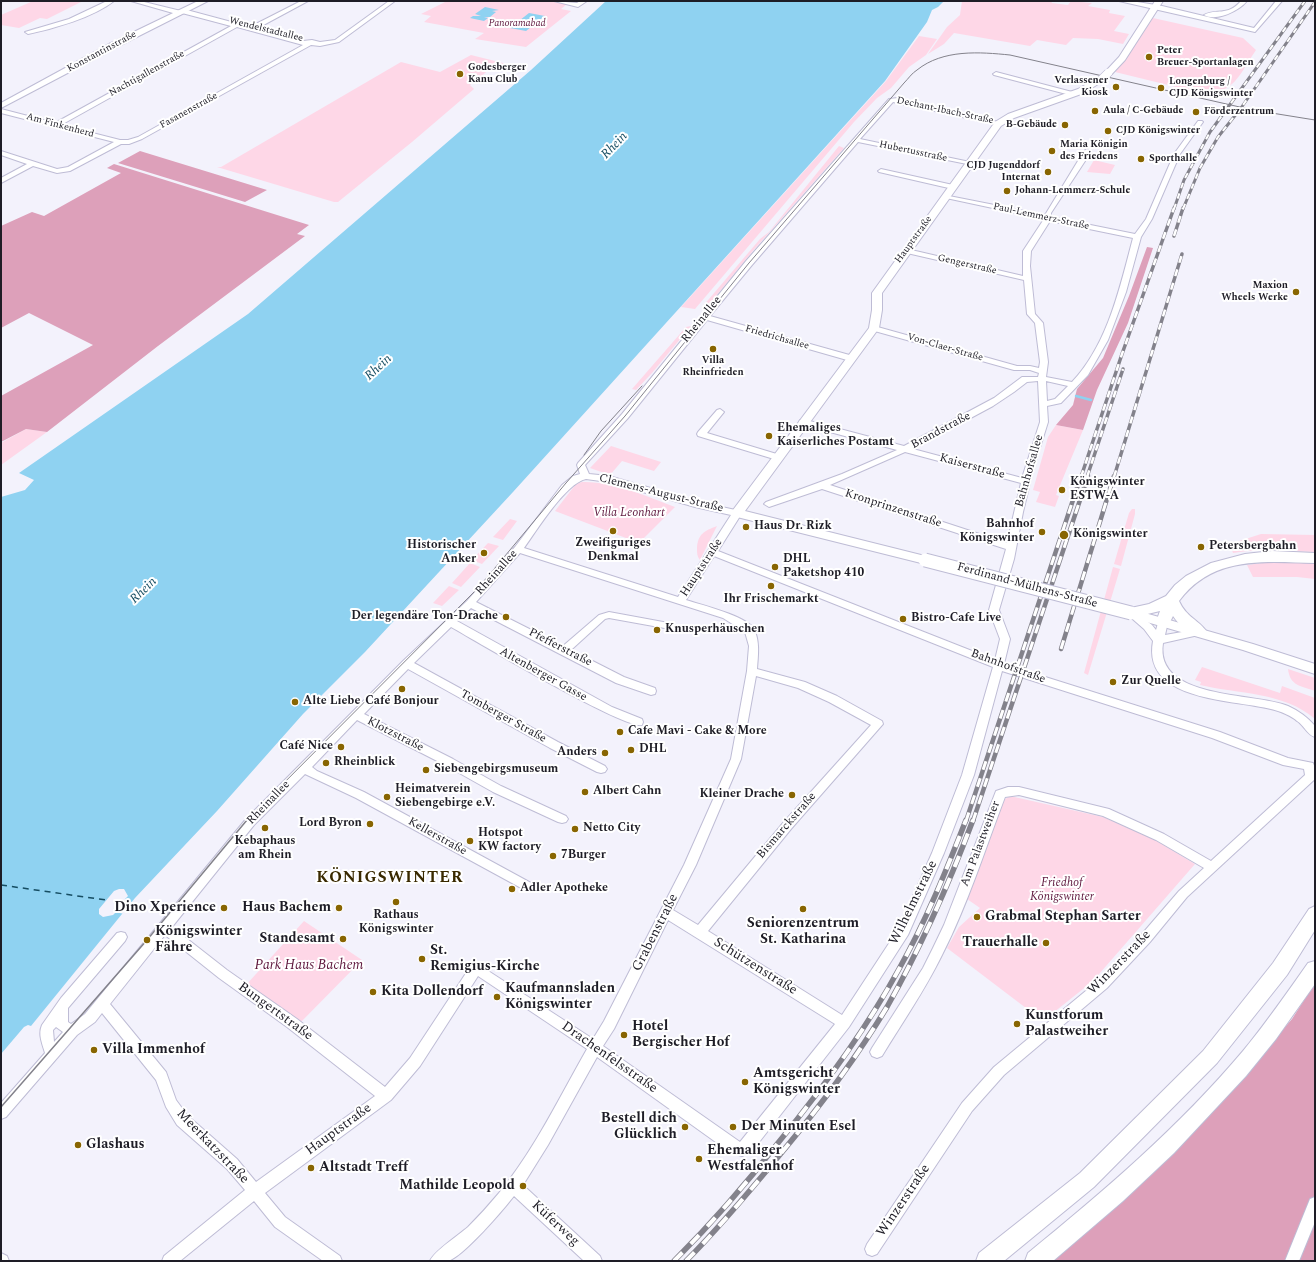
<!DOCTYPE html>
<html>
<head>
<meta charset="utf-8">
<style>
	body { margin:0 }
	#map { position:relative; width:1316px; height:1262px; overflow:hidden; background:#f3f2fc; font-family:Spectral,serif }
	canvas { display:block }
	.frame { position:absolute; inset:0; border:2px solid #1e1d26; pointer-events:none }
</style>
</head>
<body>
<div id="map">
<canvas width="1316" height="1262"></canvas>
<div class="frame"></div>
</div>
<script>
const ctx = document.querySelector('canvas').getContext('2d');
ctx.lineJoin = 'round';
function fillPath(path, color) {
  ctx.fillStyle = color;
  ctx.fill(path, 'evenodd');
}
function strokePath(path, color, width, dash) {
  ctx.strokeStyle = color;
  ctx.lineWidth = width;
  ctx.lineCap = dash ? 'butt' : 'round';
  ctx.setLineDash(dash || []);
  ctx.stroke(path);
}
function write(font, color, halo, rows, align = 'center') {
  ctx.font = font + ' Spectral,serif';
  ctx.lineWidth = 4;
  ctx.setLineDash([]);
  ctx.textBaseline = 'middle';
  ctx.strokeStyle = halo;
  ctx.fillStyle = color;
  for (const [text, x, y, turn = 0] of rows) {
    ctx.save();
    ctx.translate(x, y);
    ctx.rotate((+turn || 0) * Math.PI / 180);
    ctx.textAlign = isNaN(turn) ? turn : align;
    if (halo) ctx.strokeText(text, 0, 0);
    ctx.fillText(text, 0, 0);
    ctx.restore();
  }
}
fillPath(new Path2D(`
	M33 1H83L47 19 40 18 19 28 1 25V15Z
	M447 1H548L567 4 561 9 571 11 526 47 475 39 484 33 424 22 431 16 421 14Z
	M962 1H1051L1052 3 1068 5 1071 1 1092 3 1088 6 1110 10 1109 13 1125 16 1114 31 1129 34 1123 44 1098 39 1073 38 1066 45 1037 40 1030 46 954 33 944 44 928 54 947 27 960 15Z
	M1153 18 1243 38 1256 50C1239 75 1235 94 1201 93L1115 72 1125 60Z
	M919 36 937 39 926 55 909 67 891 88 877 98 854 122 695 309 681 307 886 81Z
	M471 55 507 64 497 71 490 69 470 85 474 89 412 142 338 202H334L217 167H221L401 62 440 72Z
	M839 146 844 148 752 252 707 307 703 306 760 239 769 232Z
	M1094 160 1115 165 1110 174 1087 172Z
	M691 326 652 373 636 390 632 389 686 327Z
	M1056 425 1083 430 1056 495 1059 496 1055 507 1036 502 1040 492 1033 490 1048 437Z
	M26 429 47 432 1 465V443Z
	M611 446 661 462 654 471 622 461 610 475 590 468Z
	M582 482C613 481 646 496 675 507L639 543 555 511 576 484Z
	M1132 509H1135V514L1121 566 1114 564 1129 513Z
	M510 519 517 521 503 540 493 537Z
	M717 526 700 560C697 556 697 553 697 548 698 534 704 531 717 526Z
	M1261 534 1315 535V552C1288 551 1260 548 1233 553L1230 544Z
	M488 543 499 546 482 564 472 560Z
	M1270 562H1304L1315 564V579L1297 577H1253L1247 565Z
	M470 563 480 567 461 587 452 583Z
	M1113 567 1120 569 1088 675 1084 673Z
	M449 586 459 590 442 606 433 603Z
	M1202 667 1280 693 1282 686 1315 698V719C1284 692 1238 694 1200 685L1201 682 1195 680Z
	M1288 669 1315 678V691C1301 686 1290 686 1288 669Z
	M1010 796 1103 817 1155 840 1195 864 1093 981 1043 1021 947 948 959 927 980 908 967 899 1002 801Z
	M304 921 362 960 299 1024 246 985Z`), '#fed7e7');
fillPath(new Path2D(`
	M140 151 267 190 245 202 118 163Z
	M114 164 309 225 297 234 305 236 158 346 47 432 26 429 1 442V396L93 345 29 313 1 328V226L32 212 44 216 121 173 107 168Z
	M1147 247 1153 248 1128 323 1097 390 1083 430 1056 425 1073 405 1077 389 1103 358 1129 296Z
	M1315 983V1261H1050L1202 1122 1292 1019Z`), '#dda0ba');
fillPath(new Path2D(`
	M606 1H944L938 7 932 10 927 22 885 81 513 492 365 652 303 714 217 811 135 898 31 1026 28 1025 24 1027 1 1054V497L25 490 34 480 19 473 248 314 531 70Z
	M485 7 499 10 492 11 496 12 490 17H484L488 18 484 21 470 18 473 16H481L475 14Z
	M529 13 545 16 526 31 510 28Z`), '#8fd2f1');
fillPath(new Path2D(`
	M119 889H124L128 896 125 899 134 903 124 914 116 912 113 915 103 917 99 914V909L114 891Z`), '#f3f2fc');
strokePath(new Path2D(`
	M1076 396 1091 400`), '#8fd2f1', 2.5);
strokePath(new Path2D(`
	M1 885 106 900`), '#164d62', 1.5, [6, 5]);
const minor = new Path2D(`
	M107 1H114C94 17 53 29 28 34L25 32 69 19Z
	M131 1H140L181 11 183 9 250 27 301 1H308L256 29 303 41 312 40 320 42 335 40 389 1H395L339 42 320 46 311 45 142 139 129 144H121L70 171 57 173 33 166 1 183V178L27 164 1 155V151L57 169 68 167 114 142 1 113V109L55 123 231 26 182 13 180 15ZM237 27 303 45 138 137 128 140H120L61 125Z
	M554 1 577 3 580 1H587L578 7Z
	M1119 1H1131L1162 6 1254 28 1276 1H1282L1255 32Z
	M1241 1H1247C1239 11 1216 22 1204 15 1216 8 1227 17 1241 1Z
	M996 72 1076 93 1077 94 1074 96 994 75 993 74Z
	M898 98 1002 123 999 125 893 102 860 139 970 162 973 164 972 165 858 142 752 265 710 316 853 356V360H847L707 320 628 418 585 465 589 474 609 476 699 502 740 511 742 513 718 551 995 660 1000 639 989 610 1006 549 822 489 772 506 769 507 764 504 766 502 842 474 897 450 800 424 799 422 800 420H806L904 446 994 398 1022 377H1038L1039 373 1030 370H1014L871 330 870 328 874 326 1017 366H1030L1039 368 1040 362 1035 323 1027 314 1024 280 907 253 903 251 907 249 1023 276V251L1044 219 946 198 944 197V195L1045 215 1084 151 1087 149 1090 151 1087 158 1051 213V217L1135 234 1146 219 1174 154 1198 121H1202L1203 122 1180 154 1152 219 1141 237 1126 292 1108 340 1088 375 1061 403 1047 406 1048 422 1033 470 1023 512 1014 559 999 610 1010 639 1004 664 1220 732 1288 758 1313 763 1315 768V779L1187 897 1150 942 1107 988 1004 1075 972 1111 877 1254 872 1256 867 1254 865 1249 867 1244 962 1103 994 1067 1099 980 1142 934 1179 891 1204 868 1156 840 1103 816 1019 795 1005 797C985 849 968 904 942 955 925 990 902 1023 882 1056L877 1058 872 1056 870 1052 872 1048 923 968 933 948 944 925 996 791 1008 787H1019L1109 809 1164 834 1211 861 1305 775 1304 769 1283 765 1212 738 1002 671 974 775 944 853 908 935 849 1027 753 1150 742 1156 731 1153 597 1057 548 1145 523 1185 600 1256 602 1261H584L514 1196C504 1209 463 1257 448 1261 443 1262 435 1261 430 1261 434 1251 459 1235 468 1227 479 1216 489 1205 499 1193 535 1149 559 1098 587 1049L478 976 420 1066 391 1100 265 1193 285 1217 340 1256 342 1261H323L275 1227 254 1201 180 1261H162L164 1256 245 1190 227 1169 177 1125 166 1107 156 1080 102 1013 95 1022 77 1035 6 1117 1 1119V1103L45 1053C42 1043 38 1034 42 1025L61 998 117 933 121 932 125 933 127 937 125 941 68 1008V1022L71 1024 85 1014 246 819 403 661 467 601 515 547 562 485 573 476 580 474 577 465 578 463 622 414 746 261 889 99ZM1050 221 1133 238C1120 287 1108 344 1072 382L1046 377 1048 362 1043 323 1035 314 1030 266 1031 251ZM1038 381 1040 422 1022 478 913 449 993 406 1014 392 1027 382ZM1046 381 1068 386 1055 399 1047 401ZM905 452 1021 483 1007 543 830 485ZM586 479 608 482 695 507 731 515 678 597 524 548C537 530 566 483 586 479ZM520 553 723 618 745 632 749 646 747 671 731 759 684 865 604 1021 593 1039 476 963 472 964 410 1058 385 1087 297 1019 227 970 172 927 254 825 305 774 356 798 523 889 527 891 531 889 533 886 531 883 364 792 317 771 312 767 357 720 445 765 493 792 558 822 562 823 566 822 568 819 566 816 501 786 453 759 364 714 408 669 550 748 597 772 601 773 605 772 607 769 605 766 558 742 414 663 451 627C476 641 625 730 642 725L643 722 642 719 612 707 457 621 471 608 616 683 651 695 655 694 656 691 655 688 624 677 571 650 605 619 609 618 670 629 675 626 674 624 609 612 599 615 563 646 476 602ZM714 556 993 667 962 775 932 853 899 928 842 1015 708 931 791 829 883 724 882 721 837 696 805 682 757 669C758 655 760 642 754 629 746 616 702 605 686 600ZM756 676 798 688 829 702 871 725 783 823 698 925 673 910 696 865 741 759ZM668 920 835 1024 740 1142 603 1046 614 1029ZM165 935 219 978 287 1027 375 1096 256 1182 237 1159 187 1115 176 1100 166 1072 110 1004ZM56 1027 63 1032 54 1042 53 1030Z
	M881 169 953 185 956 187 953 189 879 172 878 171Z
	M720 409 724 412 707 433 780 455 781 457 780 459H774L698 436 697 434 698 432 717 410Z
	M1131 610 1134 611 1152 625 1156 630 1159 620H1167L1168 622 1165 635 1199 629 1203 630 1204 632 1203 634 1163 643C1154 700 1254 692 1288 706 1299 711 1307 717 1315 726V737C1307 735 1304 725 1297 721 1293 717 1286 714 1281 712 1244 698 1141 706 1153 641L1144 629 1128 615 1126 613 1128 611Z
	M1315 1197V1222L1299 1261H1285L1310 1199Z
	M1 1253 7 1256 9 1261H1Z`);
const major = new Path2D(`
	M198 1H208L117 47 1 108V103L111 43Z
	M1155 1H1163L1125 60 1111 75H1105L1104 73 1119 57Z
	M1099 77H1102L1106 79 1084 93 1014 118 1001 126 882 293V310L879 328 745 511 929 557 931 560 929 563 925 564 733 516 731 513 733 510 869 328 872 310V293L995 122 1008 114 1078 89Z
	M1131 609 1253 644 1315 664V674L1243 650 1126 616 1125 613 1126 610Z`);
const highway = new Path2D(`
	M1272 551 1315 553V563C1265 562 1213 555 1179 601 1186 617 1199 620 1207 632L1204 636C1192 639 1180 626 1173 616L1168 626 1163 627 1158 626 1156 622 1160 611 1131 618 1126 617 1124 613 1126 609 1149 604 1166 596 1175 585 1186 576 1211 563 1245 554Z
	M1315 906V930L1287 975 1217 1063 1094 1187 1004 1261H976L979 1253 1080 1173 1203 1051 1273 963 1309 909Z
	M1315 961V984L1276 1039 1246 1076 1174 1153 1123 1201 1053 1261H1025L1028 1253C1104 1191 1179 1127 1243 1051 1266 1023 1287 993 1308 963Z`);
strokePath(minor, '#bebcd5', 2);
strokePath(major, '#bebcd5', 2);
strokePath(highway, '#bebcd5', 2);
fillPath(minor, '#fff');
fillPath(major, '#fff');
fillPath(highway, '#fff');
strokePath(new Path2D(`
	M584 455 601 431 642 386
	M246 821 479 587 566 483 625 416 749 263 904 83C908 79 912 73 917 70 943 49 980 52 1010 55L1253 110 1315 120`), '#83828b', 1);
strokePath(new Path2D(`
	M1 1107 147 940 247 820`), '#83828b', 1.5);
const railFar3 = new Path2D(`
	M1174 209 1184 180 1210 132 1305 1
	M1183 209 1200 168 1218 137 1241 108 1315 2`);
const railFar2 = new Path2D(`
	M1174 236 1183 208
	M1081 477 1122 354 1174 208
	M1087 477 1123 369
	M1114 477 1182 254`);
const railFar1 = new Path2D(`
	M1061 649 1114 476
	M966 821 1081 476
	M973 821 1088 476`);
const rail = new Path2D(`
	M674 1261C711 1224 746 1184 778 1143 823 1088 865 1031 899 969 926 921 946 871 966 820
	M686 1261C719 1228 749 1192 778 1157 818 1109 855 1060 887 1007 921 947 949 884 973 820`);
strokePath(railFar3, '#83828b', 3);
strokePath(railFar2, '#83828b', 3.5);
strokePath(railFar1, '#83828b', 4.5);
strokePath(rail, '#83828b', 5.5);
strokePath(railFar3, '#fff', 2, [5.5]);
strokePath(railFar2, '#fff', 2.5, [7]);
strokePath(railFar1, '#fff', 3, [9]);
strokePath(rail, '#fff', 4, [12]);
const majorBridgeFar1 = new Path2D(`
	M1102 79 1108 73`);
const majorBridge = new Path2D(`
	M925 560 1131 613`);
strokePath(majorBridgeFar1, '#bebcd5', 9, []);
strokePath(majorBridge, '#bebcd5', 15, []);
strokePath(majorBridgeFar1, '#fff', 8);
strokePath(majorBridge, '#fff', 13);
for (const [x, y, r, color] of [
	[1149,57,4,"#886501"],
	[460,74,4,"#886501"],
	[1116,87,4,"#886501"],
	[1161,88,4,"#886501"],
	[1095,111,4,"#886501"],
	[1196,112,4,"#886501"],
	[1065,125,4,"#886501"],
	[1108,131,4,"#886501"],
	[1052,151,4,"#886501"],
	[1141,159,4,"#886501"],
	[1048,172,4,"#886501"],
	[1007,191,4,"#886501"],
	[1296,292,4,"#886501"],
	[713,349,4,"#886501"],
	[769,436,4,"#886501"],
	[1062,490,4,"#886501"],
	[746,527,4,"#886501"],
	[613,531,4,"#886501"],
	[1042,532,4,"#886501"],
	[1064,535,5,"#886501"],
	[1201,547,4,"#886501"],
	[484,553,4,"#886501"],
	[775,567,4,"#886501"],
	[771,586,4,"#886501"],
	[506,617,4,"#886501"],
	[903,619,4,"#886501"],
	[657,630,4,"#886501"],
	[1113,682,4,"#886501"],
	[402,689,4,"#886501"],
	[295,702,4,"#886501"],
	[620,732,4,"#886501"],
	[341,747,4,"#886501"],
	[631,750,4,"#886501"],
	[605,753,4,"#886501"],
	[326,763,4,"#886501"],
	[426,770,4,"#886501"],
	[585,792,4,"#886501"],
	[792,795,4,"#886501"],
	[387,797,4,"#886501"],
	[370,824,4,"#886501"],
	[265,828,4,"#886501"],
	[575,829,4,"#886501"],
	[470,841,4,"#886501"],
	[553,856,4,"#886501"],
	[512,889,4,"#886501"],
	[396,902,4,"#886501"],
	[224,908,4,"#886501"],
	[339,908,4,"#886501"],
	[803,909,4,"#886501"],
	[977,917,4,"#886501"],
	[343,939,4,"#886501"],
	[147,940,4,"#886501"],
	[1046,943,4,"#886501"],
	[422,959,4,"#886501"],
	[373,992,4,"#886501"],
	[497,997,4,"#886501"],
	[1017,1024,4,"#886501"],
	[624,1035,4,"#886501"],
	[94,1050,4,"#886501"],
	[745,1082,4,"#886501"],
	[685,1127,4,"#886501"],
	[733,1127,4,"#886501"],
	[78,1145,4,"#886501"],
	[699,1159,4,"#886501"],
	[311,1168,4,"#886501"],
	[523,1186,4,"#886501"]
]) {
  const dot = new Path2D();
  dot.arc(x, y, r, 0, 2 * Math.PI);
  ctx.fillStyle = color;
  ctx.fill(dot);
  strokePath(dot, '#fff', 1.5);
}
write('italic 10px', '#5e173d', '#fff', [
	["Panoramabad",517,24]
]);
write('10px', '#1e1d26', '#fff', [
	["Wendelstadtallee",266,30,14],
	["Konstantinstraße",102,52,-28],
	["Nachtigallenstraße",147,74,-29],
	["Fasanenstraße",189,111,-29],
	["Dechant-Ibach-Straße",945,111,12],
	["Am Finkenherd",60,126,15],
	["Hubertusstraße",913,152,12],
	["Paul-Lemmerz-Straße",1041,217,12],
	["Hauptstraße",914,240,-54],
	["Gengerstraße",967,265,13],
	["Friedrichsallee",777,338,16],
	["Von-Claer-Straße",945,348,16]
]);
write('bold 10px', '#1e1d26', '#fff', [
	["Peter",1157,51],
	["Breuer-Sportanlagen",1157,63],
	["Godesberger",468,68],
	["Kanu Club",468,80],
	["Verlassener",1108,81,"right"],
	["Kiosk",1108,93,"right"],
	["Longenburg /",1169,82],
	["CJD Königswinter",1169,94],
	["Aula / C-Gebäude",1103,111],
	["Förderzentrum",1204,112],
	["B-Gebäude",1057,125,"right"],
	["CJD Königswinter",1116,131],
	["Maria Königin",1060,145],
	["des Friedens",1060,157],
	["Sporthalle",1149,159],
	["CJD Jugenddorf",1040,166,"right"],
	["Internat",1040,178,"right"],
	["Johann-Lemmerz-Schule",1015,191],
	["Maxion",1288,286,"right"],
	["Wheels Werke",1288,298,"right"],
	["Villa",713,361,"center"],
	["Rheinfrieden",713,373,"center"]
], 'left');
write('12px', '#1e1d26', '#fff', [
	["Rheinallee",702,320,-51],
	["Brandstraße",941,431,-28],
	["Kaiserstraße",972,467,15],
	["Bahnhofsallee",1030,471,-74],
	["Clemens-August-Straße",661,494,14],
	["Kronprinzenstraße",893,509,18],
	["Hauptstraße",702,568,-57],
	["Rheinallee",497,573,-48],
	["Ferdinand-Mülhens-Straße",1027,586,15],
	["Pfefferstraße",560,648,27],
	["Bahnhofstraße",1008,667,20],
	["Altenberger Gasse",543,675,29],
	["Tomberger Straße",503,717,29],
	["Klotzstraße",395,735,27],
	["Rheinallee",269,803,-46],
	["Bismarckstraße",787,826,-49],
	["Kellerstraße",437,837,29],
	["Am Palastweiher",981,844,-69]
]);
write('bold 12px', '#1e1d26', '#fff', [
	["Ehemaliges",777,429],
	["Kaiserliches Postamt",777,443],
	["Königswinter",1070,483],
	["ESTW-A",1070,497],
	["Bahnhof",1034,525,"right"],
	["Königswinter",1034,539,"right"],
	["Haus Dr. Rizk",754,527],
	["Königswinter",1073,535],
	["Zweifiguriges",613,544,"center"],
	["Denkmal",613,558,"center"],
	["Historischer",476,546,"right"],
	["Anker",476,560,"right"],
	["Petersbergbahn",1209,547],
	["DHL",783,560],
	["Paketshop 410",783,574],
	["Ihr Frischemarkt",771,600,"center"],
	["Der legendäre Ton-Drache",498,617,"right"],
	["Bistro-Cafe Live",911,619],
	["Knusperhäuschen",665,630],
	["Zur Quelle",1121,682],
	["Alte Liebe",303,702],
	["Café Bonjour",402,702,"center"],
	["Cafe Mavi - Cake & More",628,732],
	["Café Nice",333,747,"right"],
	["DHL",639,750],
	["Anders",597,753,"right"],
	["Rheinblick",334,763],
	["Siebengebirgsmuseum",434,770],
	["Heimatverein",395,790],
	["Siebengebirge e.V.",395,804],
	["Albert Cahn",593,792],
	["Kleiner Drache",784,795,"right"],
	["Lord Byron",362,824,"right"],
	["Netto City",583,829],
	["Hotspot",478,834],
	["KW factory",478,848],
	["Kebaphaus",265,842,"center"],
	["am Rhein",265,856,"center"],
	["7Burger",561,856],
	["Adler Apotheke",520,889],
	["Rathaus",396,916,"center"],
	["Königswinter",396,930,"center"]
], 'left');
write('italic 12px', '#5e173d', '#fff', [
	["Villa Leonhart",629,514],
	["Friedhof",1062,884],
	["Königswinter",1062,898]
]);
write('italic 13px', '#164d62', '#fff', [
	["Rhein",615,146,-46],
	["Rhein",379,368,-43],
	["Rhein",144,591,-44]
]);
write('14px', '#1e1d26', '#fff', [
	["Wilhelmstraße",914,903,-64],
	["Grabenstraße",656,933,-63],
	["Winzerstraße",1120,963,-46],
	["Schützenstraße",755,967,32],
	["Bungertstraße",275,1012,36],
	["Drachenfelsstraße",609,1058,35],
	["Hauptstraße",339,1130,-36],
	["Meerkatzstraße",212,1147,46],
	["Winzerstraße",904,1201,-56],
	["Küferweg",555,1224,43]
]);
write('bold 14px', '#1e1d26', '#fff', [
	["Dino Xperience",216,908,"right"],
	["Haus Bachem",331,908,"right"],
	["Grabmal Stephan Sarter",985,917],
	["Seniorenzentrum",803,924,"center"],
	["St. Katharina",803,940,"center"],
	["Königswinter",155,932],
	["Fähre",155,948],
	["Standesamt",335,939,"right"],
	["Trauerhalle",1038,943,"right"],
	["St.",430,951],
	["Remigius-Kirche",430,967],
	["Kaufmannsladen",505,989],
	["Königswinter",505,1005],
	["Kita Dollendorf",381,992],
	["Kunstforum",1025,1016],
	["Palastweiher",1025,1032],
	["Hotel",632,1027],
	["Bergischer Hof",632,1043],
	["Villa Immenhof",102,1050],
	["Amtsgericht",753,1074],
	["Königswinter",753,1090],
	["Bestell dich",677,1119,"right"],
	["Glücklich",677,1135,"right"],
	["Der Minuten Esel",741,1127],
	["Glashaus",86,1145],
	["Ehemaliger",707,1151],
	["Westfalenhof",707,1167],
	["Altstadt Treff",319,1168],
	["Mathilde Leopold",515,1186,"right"]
], 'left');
write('italic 14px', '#5e173d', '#fff', [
	["Park Haus Bachem",309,966]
]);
ctx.letterSpacing = '1px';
write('bold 16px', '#392900', '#fff', [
	["KÖNIGSWINTER",390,879]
]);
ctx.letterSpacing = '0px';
</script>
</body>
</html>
